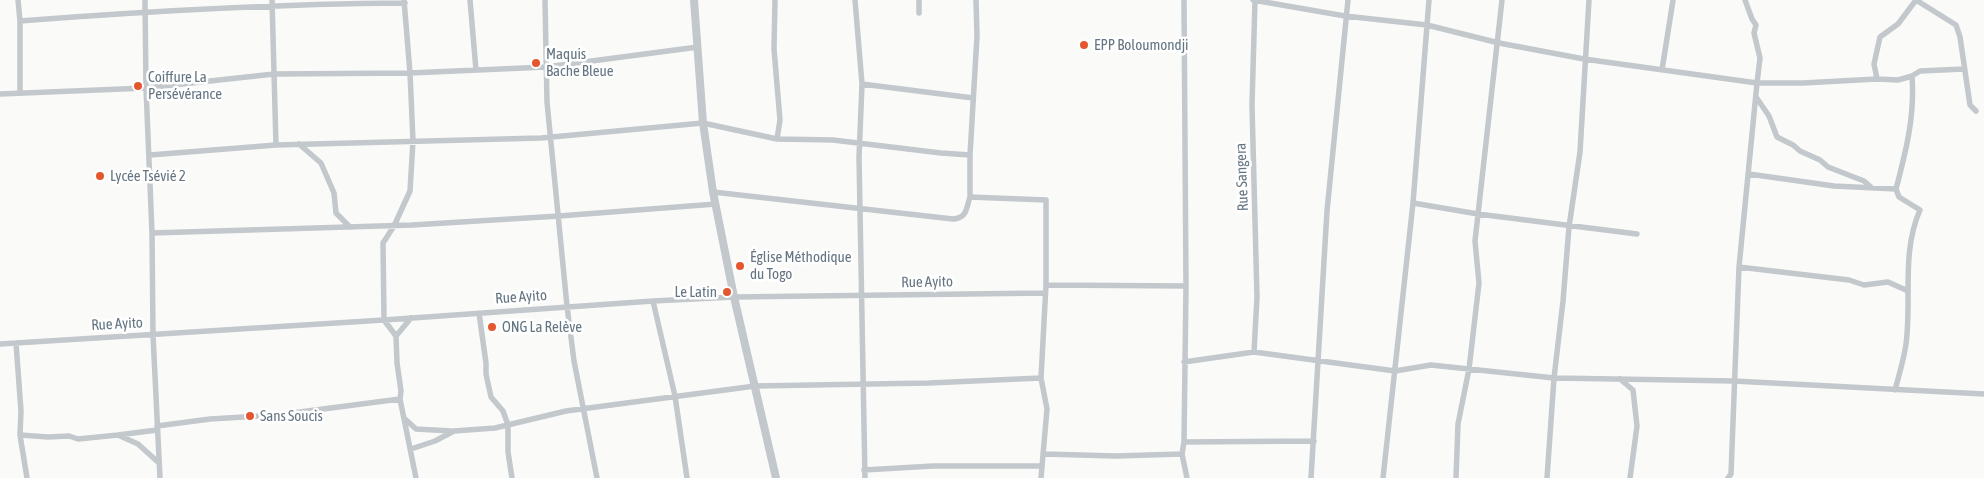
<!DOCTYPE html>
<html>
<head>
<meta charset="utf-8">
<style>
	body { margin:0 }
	canvas { display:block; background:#fafaf8 }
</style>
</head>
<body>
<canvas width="1984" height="478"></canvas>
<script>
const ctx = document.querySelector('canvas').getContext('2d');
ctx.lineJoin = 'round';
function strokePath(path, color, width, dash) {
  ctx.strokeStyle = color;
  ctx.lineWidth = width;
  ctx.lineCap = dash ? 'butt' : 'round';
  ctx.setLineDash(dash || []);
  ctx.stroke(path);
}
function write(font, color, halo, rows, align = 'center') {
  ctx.font = font + ' "Asap Condensed",sans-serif';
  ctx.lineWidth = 5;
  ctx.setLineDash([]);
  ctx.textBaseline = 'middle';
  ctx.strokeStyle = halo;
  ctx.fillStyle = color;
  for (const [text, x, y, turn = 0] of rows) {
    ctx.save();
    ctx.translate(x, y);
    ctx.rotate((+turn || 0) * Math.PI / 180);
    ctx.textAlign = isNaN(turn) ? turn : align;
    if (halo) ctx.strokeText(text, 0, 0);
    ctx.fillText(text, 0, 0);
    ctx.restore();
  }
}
strokePath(new Path2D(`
	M18 0 20 21V93
	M145 0 146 88 152 233 153 335 160 478
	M272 0 276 145
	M470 0 476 70
	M545 0 547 102 567 306 574 361 597 478
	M775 0 774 49 780 120 777 139
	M855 0 862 84 859 157 865 478
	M919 0V13
	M976 0 977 36 970 155V197L1046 200V285L1041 378 1047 409 1041 478
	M1184 0 1186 286 1184 442 1314 441
	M1253 0 1345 16 1427 25 1499 43 1584 59 1757 83 1739 267 1731 474 1728 478
	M1745 0 1752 19 1756 25 1754 33 1760 58 1757 83H1803L1877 79
	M20 21C148 11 276 4 405 3
	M1964 69 1920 71 1912 76 1898 80 1877 79 1874 64 1880 37 1898 24 1916 0 1956 25 1960 37 1970 105 1976 111
	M1662 70 1673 0
	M862 84 973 98
	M0 94 146 88 274 74 410 73 546 67 698 47
	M1756 97 1769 116 1777 137 1793 145 1800 151 1820 160 1828 167 1864 181 1872 188
	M299 144 321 163 334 193 336 213 350 227
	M150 155 276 145 541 138 703 123 777 139 833 140 941 153 970 155
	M1749 174 1834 186 1896 189
	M713 192 953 219C967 218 966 209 970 197
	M1413 203 1478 214 1637 234
	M152 233 412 225 559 216 716 204
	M1739 267 1849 280 1864 285 1888 282 1908 291
	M1046 285 1186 286
	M653 301 675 396 687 478
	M479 313 486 363V374L491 397 503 411 508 425V452L512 478
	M411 318 396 336 397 363 401 391 400 399 416 478
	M396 336 384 320 383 243 394 226 410 191 413 141 410 73 404 0
	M16 343 21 411 20 435 27 478
	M0 344 384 320 653 301 734 297 1045 293
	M1254 352 1257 297 1252 105 1255 0
	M1184 362 1254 352 1395 371 1431 365 1554 378 1734 381 1984 394
	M1620 379 1633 390 1637 426 1630 478
	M1895 390C1899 375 1904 359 1906 344 1912 299 1901 253 1920 210L1899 197 1896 189C1906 151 1915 116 1912 76
	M405 419 416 429 452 431
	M157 426 210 419 277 415 400 399
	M20 435 48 437 69 436 78 439 118 435 138 444 159 463
	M118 435 157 430
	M1184 442 1182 454 1187 478
	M411 449 435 441 454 431 495 428 566 411 755 386 929 383 1041 378
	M1043 454 1116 456 1182 454
	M864 470 933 466H1041
	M1311 478 1327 211 1348 0
	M1383 478 1413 203 1429 0
	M1456 478 1458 424 1469 369 1479 283 1475 241 1502 0
	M1547 478 1554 378 1563 301 1569 227 1580 152 1589 0`), '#c3c8cc', 5.5);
strokePath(new Path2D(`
	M694 0 703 123 713 192 734 297 776 478`), '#c3c8cc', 8);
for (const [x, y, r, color] of [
	[1084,45,5,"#e4572e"],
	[536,63,5,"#e4572e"],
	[138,86,5,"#e4572e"],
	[100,176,5,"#e4572e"],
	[740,266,5,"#e4572e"],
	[727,292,5,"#e4572e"],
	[492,327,5,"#e4572e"],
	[250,416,5,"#e4572e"]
]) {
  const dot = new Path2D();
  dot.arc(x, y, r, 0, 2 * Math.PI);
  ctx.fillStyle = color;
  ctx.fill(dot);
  strokePath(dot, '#fff', 2);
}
write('15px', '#657683', '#fff', [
	["EPP Boloumondji",1094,45],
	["Maquis",546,54],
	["Bache Bleue",546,71],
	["Coiffure La",148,77],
	["Persévérance",148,94],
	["Lycée Tsévié 2",110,176],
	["Église Méthodique",750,257],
	["du Togo",750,274],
	["Le Latin",717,292,"right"],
	["ONG La Relève",502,327],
	["Sans Soucis",260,416]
], 'left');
write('15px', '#657683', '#fff', [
	["Rue Sangera",1242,177,-92],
	["Rue Ayito",927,282,-1],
	["Rue Ayito",521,297,-4],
	["Rue Ayito",117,324,-3]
]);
</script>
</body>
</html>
